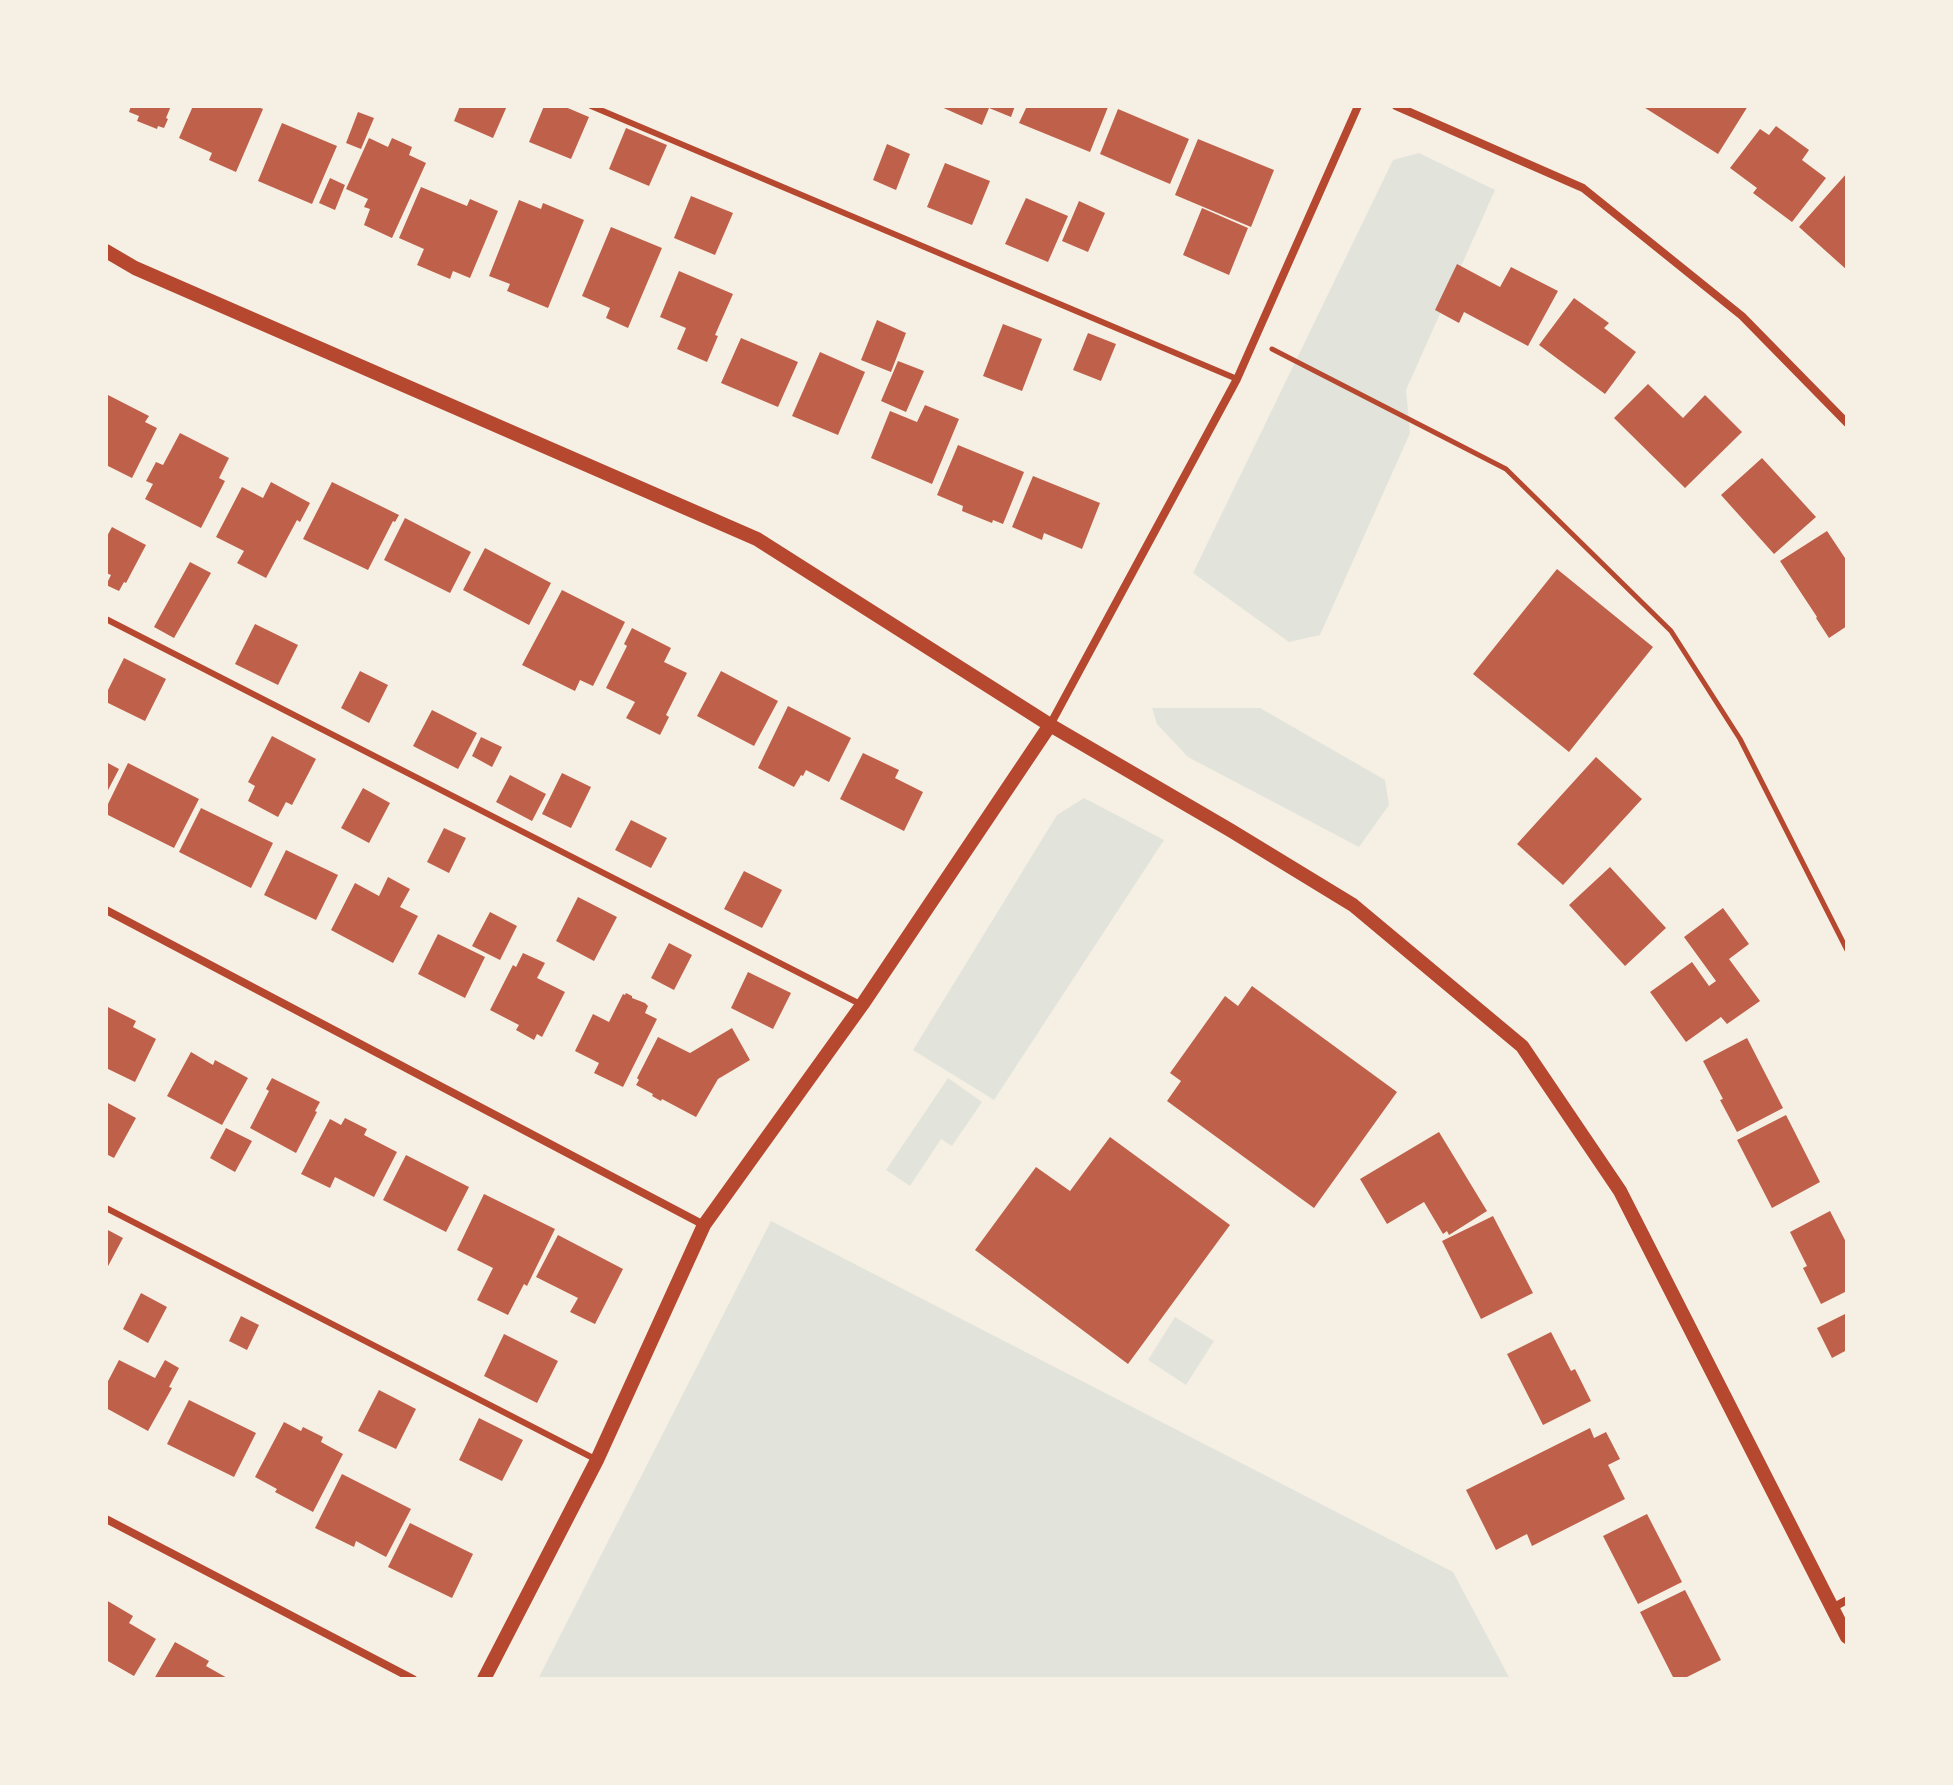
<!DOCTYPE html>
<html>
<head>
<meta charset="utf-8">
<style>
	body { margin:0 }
	#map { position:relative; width:1953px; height:1785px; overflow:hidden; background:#f6efe4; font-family:"Exo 2",sans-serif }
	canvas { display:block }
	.frame { position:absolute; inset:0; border:108px solid #f6efe4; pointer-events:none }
</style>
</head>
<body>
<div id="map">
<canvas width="1953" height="1785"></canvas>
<div class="frame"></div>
</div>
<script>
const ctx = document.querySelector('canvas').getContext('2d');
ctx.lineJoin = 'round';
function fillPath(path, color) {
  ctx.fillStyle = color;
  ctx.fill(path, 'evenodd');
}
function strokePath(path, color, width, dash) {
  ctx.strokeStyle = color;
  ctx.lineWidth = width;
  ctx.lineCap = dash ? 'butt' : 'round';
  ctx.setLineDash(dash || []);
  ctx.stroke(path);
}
fillPath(new Path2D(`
	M1419 153 1495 190 1406 390 1410 433 1320 635 1289 642 1193 573 1393 160Z
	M1152 708H1260L1385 780 1389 805 1359 847 1188 757 1157 724Z
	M1084 798 1164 840 994 1100 913 1050 1057 815Z
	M948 1078 982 1102 952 1146 941 1139 910 1186 886 1170Z
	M771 1221 1453 1572 1510 1679H538Z
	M1175 1317 1214 1341 1186 1385 1148 1360Z`), '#e2e4dc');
fillPath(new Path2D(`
	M131 106H171L166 118 168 119 164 128 158 126 157 129 137 121 139 116 129 112Z
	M193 106H256L263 109 236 172 209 160 212 153 179 138Z
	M460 106H507L493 138 454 121Z
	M544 106H563L589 117 571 159 529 142Z
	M939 106H1015L1011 117 989 108 982 125Z
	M1027 106H1106L1108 107 1090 152 1019 123Z
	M1642 106H1748L1718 154Z
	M1118 109 1189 139 1170 184 1100 154Z
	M358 112 374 118 361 149 346 143Z
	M282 123 337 146 312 204 258 181Z
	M1776 126 1809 150 1802 160 1826 178 1792 222 1753 193 1757 188 1730 168 1760 129 1769 135Z
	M626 128 667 145 649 186 609 169Z
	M369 138 388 147 392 138 412 147 409 155 426 163 392 238 364 225 370 209 364 207 368 199 346 189Z
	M1198 139 1274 170 1251 227 1175 195Z
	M887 144 910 154 896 190 873 180Z
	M945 163 990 181 972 225 927 207Z
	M1847 173V270L1799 227Z
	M330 178 345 185 335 210 319 203Z
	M421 187 467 206 470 199 498 211 470 278 453 271 450 279 417 265 424 249 399 238Z
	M691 196 733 213 715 255 674 238Z
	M1026 198 1068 216 1048 262 1005 244Z
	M519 200 541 209 543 203 584 220 548 308 507 291 510 284 489 276Z
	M1079 201 1105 213 1088 252 1062 241Z
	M1202 208 1248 228 1229 275 1183 255Z
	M611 227 662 248 628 328 606 318 610 308 582 296Z
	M1457 264 1500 287 1511 267 1558 291 1528 346 1464 312 1459 323 1435 310Z
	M679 271 733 294 715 335 718 336 707 362 677 349 686 328 660 317Z
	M1574 298 1609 323 1604 328 1636 352 1605 394 1539 345Z
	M877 320 906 333 891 372 861 360Z
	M1003 324 1042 339 1022 391 983 376Z
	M1088 333 1116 344 1101 381 1073 370Z
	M741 338 798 362 778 407 721 383Z
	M820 352 865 372 838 435 792 416Z
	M898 361 924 371 906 412 881 401Z
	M1648 384 1683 418 1705 395 1742 432 1685 488 1614 418Z
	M106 394 149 416 145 422 157 428 132 478 106 465Z
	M925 405 959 419 932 484 871 458 890 411 917 422Z
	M180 433 229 458 219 478 225 481 201 528 145 499 153 484 146 481 156 462 163 465Z
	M958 445 1024 472 1003 524 993 520 992 523 962 511 963 506 937 495Z
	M1762 458 1816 517 1774 554 1721 495Z
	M1033 476 1100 503 1082 549 1044 533 1042 540 1012 527Z
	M271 482 310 503 300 522 297 520 266 578 237 563 244 551 216 537 242 487 263 498Z
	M332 482 399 515 395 522 393 521 368 570 303 539Z
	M405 518 471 552 450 593 384 560Z
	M112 527 146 545 126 583 124 582 119 591 106 585 111 575 106 573V538Z
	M1827 531 1847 561V626L1829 638 1816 618 1817 617 1780 561Z
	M485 548 551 583 529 625 463 590Z
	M190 562 211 573 174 638 154 627Z
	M1557 569 1653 647 1569 752 1473 674Z
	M562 590 625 622 593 686 580 680 575 691 522 665Z
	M255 624 298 645 278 685 235 664Z
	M632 628 671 648 664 662 687 673 666 715 669 717 660 735 626 718 635 702 606 688 627 646 624 644Z
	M124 658 166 679 145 721 106 702V694Z
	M360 671 388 685 369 723 341 708Z
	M721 671 778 701 754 746 697 716Z
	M788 706 851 738 829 782 806 770 803 776 801 775 794 787 758 768Z
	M432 710 477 733 458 769 413 746Z
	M272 736 316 759 292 805 286 802 278 817 248 801 255 786 248 782Z
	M481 737 502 747 492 767 472 756Z
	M863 753 899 770 895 778 923 792 904 831 840 799Z
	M1596 757 1642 799 1563 885 1517 844Z
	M106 762 119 769 106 794Z
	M128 763 199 799 174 848 106 814V808Z
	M562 773 591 787 571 828 542 814Z
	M510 775 546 794 532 821 496 802Z
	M363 788 390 803 369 843 341 828Z
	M201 808 273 843 251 888 179 852Z
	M631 820 667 838 651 868 615 850Z
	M444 828 466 838 449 873 427 862Z
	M286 850 338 875 316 920 264 895Z
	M1610 867 1666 928 1625 966 1569 905Z
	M744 871 782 890 762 928 724 909Z
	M388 877 410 889 400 907 418 916 393 963 331 930 355 883 379 896Z
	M578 897 617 917 594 961 556 941Z
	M1723 908 1749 944 1729 959 1760 1001 1727 1024 1721 1017 1686 1042 1650 992 1692 962 1709 986 1716 981 1684 937Z
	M490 912 517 926 500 960 472 946Z
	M438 934 485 957 465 998 418 974Z
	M669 943 692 955 674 990 651 978Z
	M523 953 545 963 537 978 565 992 542 1037 537 1034 534 1040 516 1030 519 1025 490 1010 513 965 516 967Z
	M748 972 791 993 773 1029 731 1008Z
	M1252 986 1397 1092 1314 1208 1167 1101 1181 1081 1170 1073 1225 996 1238 1006Z
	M626 993 632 996V998L645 1003 648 1006 645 1013 657 1019 623 1087 594 1073 599 1063 575 1051 593 1014 609 1022 623 994 625 995Z
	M106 1006 136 1021 133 1027 156 1039 135 1082 106 1068Z
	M732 1028 750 1060 718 1079 696 1117 662 1099 661 1101 652 1096 653 1094 636 1085 639 1080 637 1078 658 1037 690 1053Z
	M1747 1038 1783 1108 1737 1132 1720 1100 1723 1099 1703 1061Z
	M191 1052 213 1065 215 1060 248 1078 222 1125 167 1096Z
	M272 1078 320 1102 315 1111 317 1112 296 1153 250 1128 269 1091 266 1089Z
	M106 1102 136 1118 114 1158 106 1154Z
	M1786 1115 1820 1182 1772 1208 1737 1140Z
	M345 1118 367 1129 364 1135 397 1152 374 1197 335 1177 330 1188 301 1174 330 1119 341 1125Z
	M226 1128 252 1141 235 1172 210 1158Z
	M1439 1132 1487 1211 1449 1235 1447 1231 1443 1234 1424 1202 1387 1224 1360 1179Z
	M1110 1137 1230 1225 1128 1364 975 1250 1036 1167 1070 1191Z
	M406 1155 469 1187 446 1232 383 1200Z
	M484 1194 555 1229 527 1286 524 1284 508 1315 477 1300 493 1268 457 1250Z
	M1830 1211 1847 1244V1291L1821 1304 1803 1268 1807 1266 1790 1232Z
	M1493 1216 1533 1293 1481 1319 1442 1241Z
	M106 1229 123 1238 106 1270Z
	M558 1235 623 1269 595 1324 570 1312 578 1298 536 1277Z
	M141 1293 167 1307 148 1343 123 1329Z
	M1847 1313V1350L1832 1358 1817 1328Z
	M241 1316 259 1325 247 1350 229 1341Z
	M1551 1332 1571 1371 1575 1369 1591 1401 1543 1425 1507 1354Z
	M504 1334 558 1361 537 1403 484 1376Z
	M119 1360 155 1378 165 1360 179 1368 169 1387 172 1388 148 1431 106 1408V1385Z
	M379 1390 416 1409 396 1449 358 1431Z
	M189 1400 256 1433 234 1477 167 1444Z
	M479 1418 523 1440 502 1481 459 1460Z
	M284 1422 301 1431 303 1427 323 1437 321 1442 343 1454 313 1512 275 1492 277 1489 255 1477Z
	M1590 1428 1594 1438 1606 1432 1620 1459 1608 1465 1625 1499 1532 1546 1527 1534 1496 1550 1466 1490Z
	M342 1474 411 1509 386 1557 356 1541 354 1547 315 1528Z
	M1647 1514 1682 1582 1638 1604 1603 1536Z
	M410 1523 473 1554 452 1598 388 1567Z
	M1685 1590 1721 1660 1683 1679H1674L1640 1612Z
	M106 1600 133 1616 129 1623 156 1639 134 1676 106 1660Z
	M175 1642 209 1661 206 1666 229 1679H154Z`), '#bf614a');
strokePath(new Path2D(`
	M1272 349 1506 469 1671 631 1740 739 1847 950`), '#b5482f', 5);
strokePath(new Path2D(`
	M591 106 1237 379
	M106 619 862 1005
	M106 1208 597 1460`), '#b5482f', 6);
strokePath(new Path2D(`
	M1396 106 1583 188 1742 316 1847 423
	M1050 725 1237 379 1358 106
	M106 910 704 1225
	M106 1519 413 1679
	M1832 1608 1847 1600`), '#b5482f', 8);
strokePath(new Path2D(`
	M106 251 135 268 757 539 1050 725 1230 830 1353 905 1522 1046 1620 1191 1847 1637
	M484 1679 597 1460 704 1225 862 1005 1050 725`), '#b5482f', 14);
</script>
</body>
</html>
